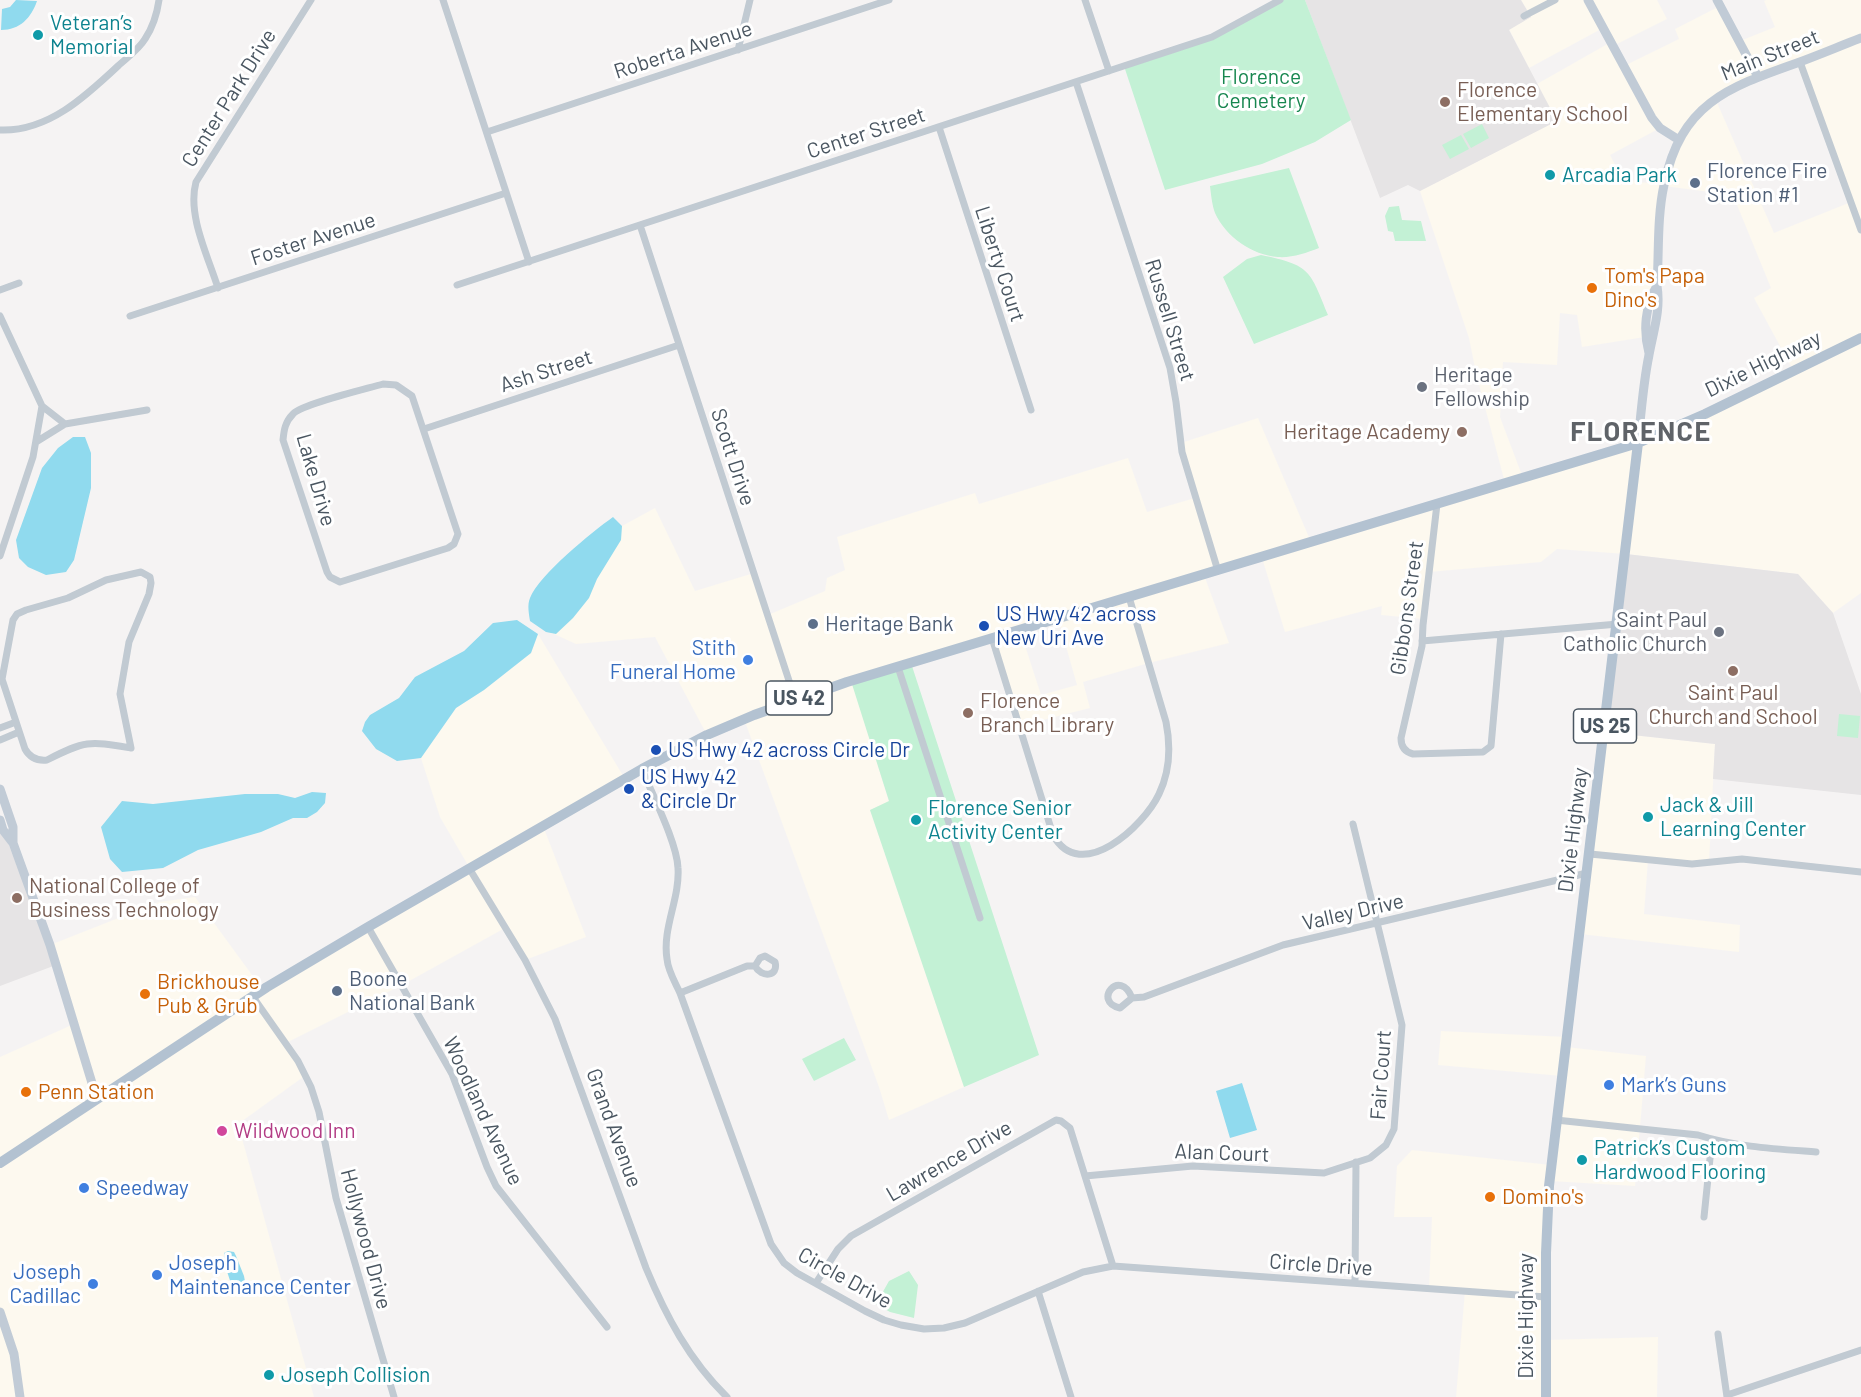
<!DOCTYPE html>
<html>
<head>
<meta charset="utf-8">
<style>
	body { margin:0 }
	canvas { display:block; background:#f5f3f3 }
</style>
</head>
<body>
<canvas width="1861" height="1397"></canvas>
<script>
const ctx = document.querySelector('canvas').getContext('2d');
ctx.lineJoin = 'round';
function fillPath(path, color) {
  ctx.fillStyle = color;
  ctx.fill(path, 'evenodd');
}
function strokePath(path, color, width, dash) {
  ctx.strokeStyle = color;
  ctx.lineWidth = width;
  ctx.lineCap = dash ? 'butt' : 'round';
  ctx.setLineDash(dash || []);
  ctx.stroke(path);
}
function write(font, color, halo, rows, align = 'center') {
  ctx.font = font + ' Barlow,sans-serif';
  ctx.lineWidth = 6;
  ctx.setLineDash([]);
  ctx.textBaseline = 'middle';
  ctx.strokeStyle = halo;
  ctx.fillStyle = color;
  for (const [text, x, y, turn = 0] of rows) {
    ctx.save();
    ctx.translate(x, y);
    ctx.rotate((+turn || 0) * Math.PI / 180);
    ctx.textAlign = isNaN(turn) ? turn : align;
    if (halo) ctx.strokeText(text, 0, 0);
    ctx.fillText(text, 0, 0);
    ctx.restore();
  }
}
fillPath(new Path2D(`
	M1521 0H1657L1667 19 1613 46 1624 66 1679 39 1675 29 1720 6 1740 41 1775 27 1764 1 1766 0H1861V593L1833 613 1798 574 1626 554 1557 549 1541 562 1429 572 1423 619 1381 615 1382 606 1285 632 1262 558 1204 575 1229 643 1149 663 1083 682 1090 708 1019 726 992 638 852 681 889 802 870 810 964 1087 889 1120 879 1087 744 719 707 735 655 637 576 644 541 628 622 526 655 508 695 591 754 573 768 615 825 591 827 578 845 570 837 537 975 493 979 504 1128 458 1147 512 1195 498 1181 443 1258 418 1311 542 1505 483 1476 373 1469 338 1420 191 1556 121 1537 84 1611 42 1603 28 1529 68 1509 29 1531 17ZM1800 62 1851 202 1774 233 1715 98ZM1660 128 1679 140 1664 185 1623 180 1610 155ZM1664 186 1733 195 1771 288 1754 298 1793 370 1638 443 1523 478 1500 417 1503 362 1557 365 1560 313 1577 315 1582 347 1645 337 1657 286ZM1058 618 1077 685 1041 695 1020 630Z
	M538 634 625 779 543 826 586 937 525 960 505 928 402 985 286 1043 306 1075 238 1124 314 1397H0V1057L74 1024 50 945 159 902 195 897 263 990 469 867 440 817 421 758 456 708 484 690 531 653Z
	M1605 732 1715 744 1709 863 1648 860 1644 914 1740 925 1739 952 1580 934Z
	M1441 1031 1567 1037 1566 1047 1646 1056 1635 1186 1550 1181 1546 1340 1658 1337 1657 1397H1456L1465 1291 1429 1289 1432 1217H1394L1397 1166 1412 1150 1551 1165 1562 1076 1438 1065Z`), '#fdf9ef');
fillPath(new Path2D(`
	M1305 0H1521L1531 17 1509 30 1557 121 1420 191 1408 185 1380 198Z
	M1626 554 1798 574 1833 613 1861 694V795L1713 779 1715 744 1605 732Z
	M3 830 56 965 0 986V832Z`), '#e6e4e5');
fillPath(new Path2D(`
	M1280 0H1305L1351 120 1315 142 1262 164 1165 190 1124 66 1212 37Z
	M1482 124 1489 138 1471 148 1463 134Z
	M1461 135 1469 149 1450 159 1442 145Z
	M1289 168 1319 248C1306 253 1292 258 1278 257 1252 255 1226 237 1215 213 1212 205 1211 194 1210 186Z
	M1399 206 1402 220 1421 221 1426 241H1395L1393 232 1388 231 1385 216 1389 207Z
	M1261 255C1311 265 1310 271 1328 315L1254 344 1223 277 1247 259Z
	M911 663 1039 1055 964 1087 870 810 889 801 851 681Z
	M1839 714 1860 716 1858 738 1837 736Z
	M844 1038 856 1060 814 1081 802 1059Z
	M909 1271 918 1285 914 1318 890 1312 876 1304 889 1281Z`), '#c3f1d5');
fillPath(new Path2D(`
	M16 0 37 1C31 18 20 30 1 30L2 9 10 7Z
	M73 437H85L91 453V488L74 560 66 572 46 575 28 567 19 558 16 540 42 468 58 448Z
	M613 517 622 526 621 540 597 579 589 598 573 618 556 634 546 632 530 621C529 614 527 605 530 598 539 575 592 532 613 517Z
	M517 620 538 634 531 653 484 690 456 708 421 758 397 761 376 749 362 731 365 722 370 715 399 698 415 677 464 651 493 623Z
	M312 792 326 793 325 803 317 812 307 818H293L261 832 198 850 163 868 122 872 110 859 101 827 122 801 153 804 245 794H278L295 798Z
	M1242 1083 1257 1130 1230 1138 1216 1091Z
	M228 1251 234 1252 236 1256 244 1276 246 1287 239 1293H234L224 1262V1253Z`), '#90daee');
strokePath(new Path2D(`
	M443 0 529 262
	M1085 0 1109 71
	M1524 16 1555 0
	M738 50 750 0
	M1800 62 1861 230
	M1076 82 1170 368 1176 402 1182 452 1218 571
	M939 127 1031 410
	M0 130C48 132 86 96 119 65 128 57 139 49 145 39 153 27 157 14 159 0
	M487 132 889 0
	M640 225 795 699
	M457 285 1212 37 1280 0
	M218 288C208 256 187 215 196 182L311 0
	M0 290 19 283
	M0 316 42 406 33 457 0 556
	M130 316 506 193
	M383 384 396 385 412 396 458 534 454 544 448 548 340 582 330 577 327 572 283 440C284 430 285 422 293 414 302 404 366 389 383 384Z
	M42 406 65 424
	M424 429 679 345
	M36 442 65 424 147 410
	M1437 504 1423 625 1422 646 1401 738C1401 747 1405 752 1413 754L1483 752 1491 746 1501 634
	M141 572 150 577 151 583 149 594 129 642 120 694 131 748C89 741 86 740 47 760 37 761 30 758 25 749L2 679 13 620 17 614 26 610 68 598 106 580Z
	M992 638 1053 835C1081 885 1144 826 1159 794 1170 771 1171 747 1166 722L1129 597
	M1422 641 1618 624
	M898 667 980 918
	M0 728 16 722
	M0 740 19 732
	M642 769C652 794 677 843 678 868 680 899 662 928 667 959 668 971 675 982 680 993L771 1244 784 1263 797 1273 865 1311 884 1320 901 1325 924 1329 944 1328 965 1323 1083 1272 1113 1266 1546 1297
	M1590 854 1692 864 1742 859 1861 872
	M469 868 525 960 555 1019 646 1268C666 1316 689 1360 727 1397
	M368 927 452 1074 487 1167 496 1186 607 1327
	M680 993 747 966H755C761 978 779 977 775 962L765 956 760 958 755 966
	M253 997 298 1061 311 1087 319 1112 336 1198 394 1397
	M1132 998 1120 1008C1092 1002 1120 967 1132 998L1144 997 1283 945 1587 873
	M1556 1120 1698 1135C1736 1147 1777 1149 1816 1152
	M1085 1176 1193 1166 1324 1173 1370 1158 1386 1145 1394 1129 1402 1025 1353 824
	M1704 1217 1712 1139
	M816 1283 838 1249 851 1236 1056 1120 1061 1121 1070 1128 1113 1266
	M1355 1283 1356 1162
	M1038 1291 1071 1397
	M1718 1334 1727 1397
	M1727 1395 1861 1350`), '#c1cad2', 7);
strokePath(new Path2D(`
	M1588 0 1652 118 1660 128 1679 140
	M1717 0 1758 77
	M1649 353C1643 331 1645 305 1657 286
	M1638 443C1641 414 1643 384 1649 355 1653 332 1661 310 1657 286 1659 253 1657 217 1664 185 1681 104 1726 88 1797 63 1819 55 1840 46 1861 38
	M0 789 13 827V843L50 945 92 1083 99 1096
	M0 820 3 830 13 843
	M0 1312 14 1354 20 1397`), '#c1cbd6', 9);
strokePath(new Path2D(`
	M0 1163 267 987 368 927 642 769 707 735 754 715 847 682 1638 443 1705 414 1861 338
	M1546 1397V1253L1549 1186 1638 443`), '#b3c2d1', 10);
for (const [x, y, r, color] of [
	[38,35,6,"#0f9aa8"],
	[1445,102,6,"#8d6e63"],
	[1550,175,6,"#0f9aa8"],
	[1695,183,6,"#5c6f8a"],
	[1592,288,6,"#e8710a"],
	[1422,387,6,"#6b7280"],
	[1462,432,6,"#8d6e63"],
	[813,624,6,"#5c6f8a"],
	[984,626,6,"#1a4fb4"],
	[1719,632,6,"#6b7280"],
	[748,660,6,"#3f7fe0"],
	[1733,671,6,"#8d6e63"],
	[968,713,6,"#8d6e63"],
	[656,750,6,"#1a4fb4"],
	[629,789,6,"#1a4fb4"],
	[1648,817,6,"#0f9aa8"],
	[916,820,6,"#0f9aa8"],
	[17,898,6,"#8d6e63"],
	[337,991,6,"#5c6f8a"],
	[145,994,6,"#e8710a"],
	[1609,1085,6,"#3f7fe0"],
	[26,1092,6,"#e8710a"],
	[222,1131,6,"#d1479c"],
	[1582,1160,6,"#0f9aa8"],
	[84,1188,6,"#3f7fe0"],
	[1490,1197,6,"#e8710a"],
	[157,1275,6,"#3f7fe0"],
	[93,1284,6,"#3f7fe0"],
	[269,1375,6,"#0f9aa8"]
]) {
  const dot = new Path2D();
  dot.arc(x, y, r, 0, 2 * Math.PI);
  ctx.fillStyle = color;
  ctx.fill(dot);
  strokePath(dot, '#fff', 2);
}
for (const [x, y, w] of [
	[799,698,66],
	[1605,726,63]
]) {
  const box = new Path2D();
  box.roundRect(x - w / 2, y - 17, w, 34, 4.5);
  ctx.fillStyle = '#fff';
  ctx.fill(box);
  strokePath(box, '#4a5661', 1.5);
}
write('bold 20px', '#4a5661', null, [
	["US 42",799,698],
	["US 25",1605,726]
]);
write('21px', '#0d838f', '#fff', [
	["Veteran’s",50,23],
	["Memorial",50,47],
	["Arcadia Park",1562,175],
	["Jack & Jill",1660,805],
	["Learning Center",1660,829],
	["Florence Senior",928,808],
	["Activity Center",928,832],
	["Patrick’s Custom",1594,1148],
	["Hardwood Flooring",1594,1172],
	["Joseph Collision",281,1375]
], 'left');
write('21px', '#4a5661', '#fff', [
	["Roberta Avenue",683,50,-18],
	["Main Street",1770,55,-22],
	["Center Park Drive",229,98,-58],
	["Center Street",866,133,-18],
	["Foster Avenue",313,239,-18],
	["Liberty Court",1000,264,72],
	["Russell Street",1170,320,73],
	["Dixie Highway",1763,364,-26],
	["Ash Street",546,371,-18],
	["Scott Drive",733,457,72],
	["Lake Drive",316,480,74],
	["Gibbons Street",1407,608,-82],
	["Dixie Highway",1573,830,-83],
	["Valley Drive",1353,912,-13],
	["Fair Court",1381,1075,-86],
	["Woodland Avenue",483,1111,65],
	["Grand Avenue",614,1128,70],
	["Alan Court",1222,1153,2],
	["Lawrence Drive",949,1161,-30],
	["Hollywood Drive",366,1239,75],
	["Circle Drive",1321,1265,4],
	["Circle Drive",845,1278,29],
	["Dixie Highway",1526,1316,-90]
]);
write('21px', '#17864f', '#fff', [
	["Florence",1261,77],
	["Cemetery",1261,101]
]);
write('21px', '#785e54', '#fff', [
	["Florence",1457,90],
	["Elementary School",1457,114],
	["Heritage Academy",1450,432,"right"],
	["Saint Paul",1733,693,"center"],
	["Church and School",1733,717,"center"],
	["Florence",980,701],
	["Branch Library",980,725],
	["National College of",29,886],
	["Business Technology",29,910]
], 'left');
write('21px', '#4e5e75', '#fff', [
	["Florence Fire",1707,171],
	["Station #1",1707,195],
	["Heritage Bank",825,624],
	["Boone",349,979],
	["National Bank",349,1003]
], 'left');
write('21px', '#c56008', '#fff', [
	["Tom's Papa",1604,276],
	["Dino's",1604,300],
	["Brickhouse",157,982],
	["Pub & Grub",157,1006],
	["Penn Station",38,1092],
	["Domino's",1502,1197]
], 'left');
write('21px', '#5b616d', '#fff', [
	["Heritage",1434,375],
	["Fellowship",1434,399],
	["Saint Paul",1707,620,"right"],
	["Catholic Church",1707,644,"right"]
], 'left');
write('21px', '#164399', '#fff', [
	["US Hwy 42 across",996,614],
	["New Uri Ave",996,638],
	["US Hwy 42 across Circle Dr",668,750],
	["US Hwy 42",641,777],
	["& Circle Dr",641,801]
], 'left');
write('21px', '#366cbe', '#fff', [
	["Stith",736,648,"right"],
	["Funeral Home",736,672,"right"],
	["Mark’s Guns",1621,1085],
	["Speedway",96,1188],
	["Joseph",169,1263],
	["Maintenance Center",169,1287],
	["Joseph",81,1272,"right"],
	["Cadillac",81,1296,"right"]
], 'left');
write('21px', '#b23c85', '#fff', [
	["Wildwood Inn",234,1131]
], 'left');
ctx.letterSpacing = '1.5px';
write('bold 27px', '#5f6368', '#fff', [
	["FLORENCE",1641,432]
]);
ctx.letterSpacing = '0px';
</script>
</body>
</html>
